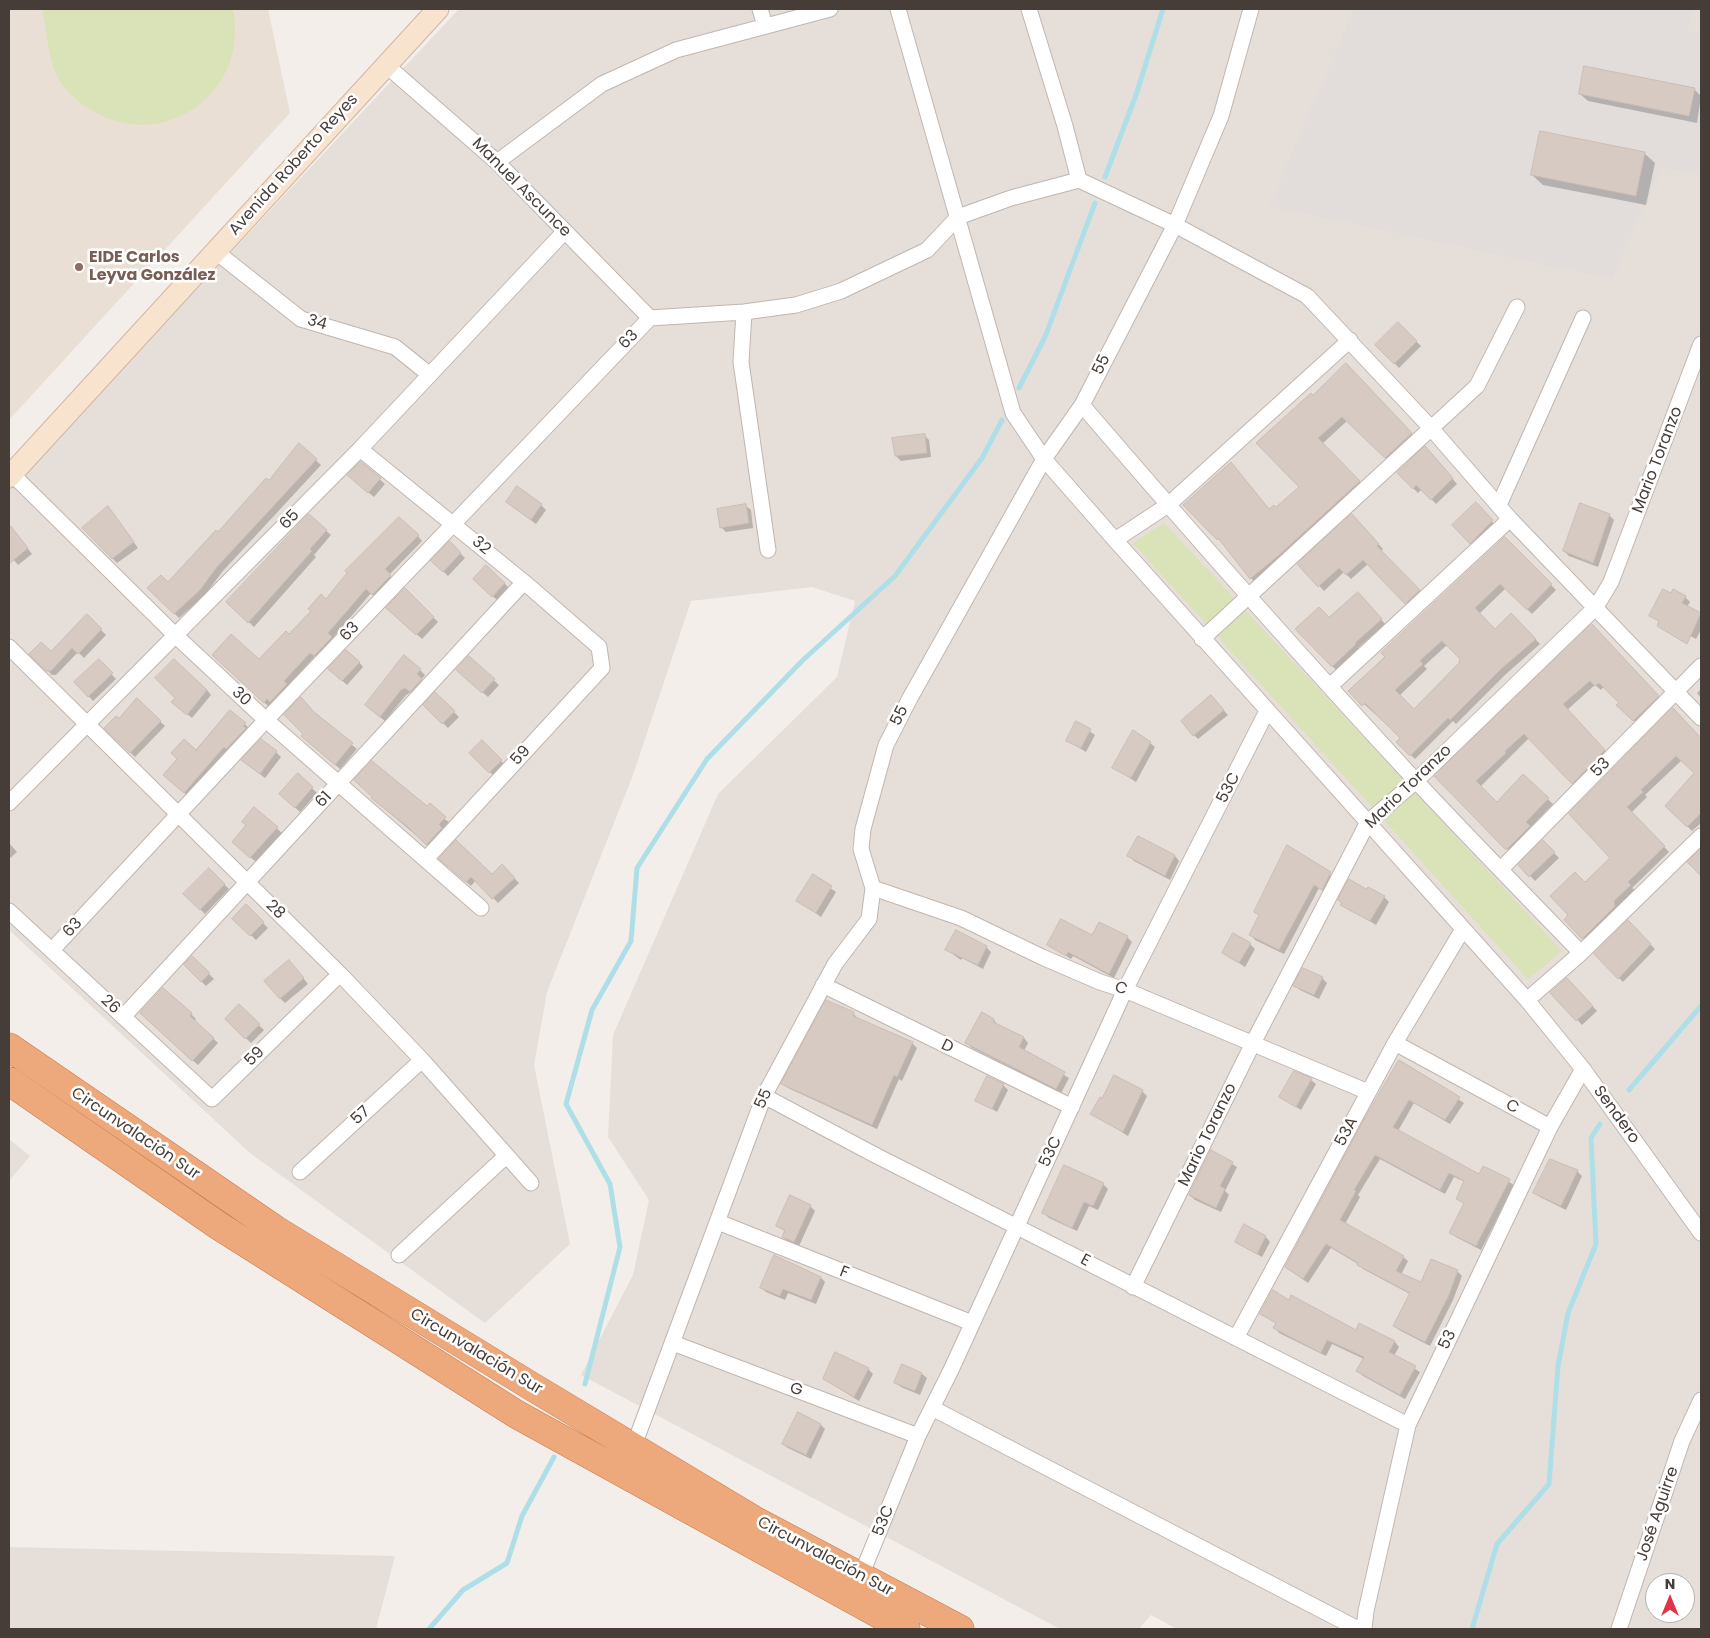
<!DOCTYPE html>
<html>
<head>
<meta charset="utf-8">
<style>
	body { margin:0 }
	#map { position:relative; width:1710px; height:1638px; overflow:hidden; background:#f3eeea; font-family:Poppins,sans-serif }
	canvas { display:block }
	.frame { position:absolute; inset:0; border:10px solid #463d39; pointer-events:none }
	.north { position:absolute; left:1645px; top:1573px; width:50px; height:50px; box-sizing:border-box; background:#fff; border:1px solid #b5b1b0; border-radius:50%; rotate:0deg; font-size:14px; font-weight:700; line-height:20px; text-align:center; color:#463d39 }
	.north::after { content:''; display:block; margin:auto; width:18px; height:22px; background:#e03347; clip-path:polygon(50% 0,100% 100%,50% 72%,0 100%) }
</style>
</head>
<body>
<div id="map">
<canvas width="1710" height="1638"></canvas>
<div class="frame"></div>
<div class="north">N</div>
</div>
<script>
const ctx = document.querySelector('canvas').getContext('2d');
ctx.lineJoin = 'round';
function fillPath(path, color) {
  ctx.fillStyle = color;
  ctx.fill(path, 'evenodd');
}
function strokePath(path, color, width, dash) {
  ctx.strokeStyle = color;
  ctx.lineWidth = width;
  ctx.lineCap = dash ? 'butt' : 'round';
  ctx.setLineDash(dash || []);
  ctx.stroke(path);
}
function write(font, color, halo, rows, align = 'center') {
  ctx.font = font + ' Poppins,sans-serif';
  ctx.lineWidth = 5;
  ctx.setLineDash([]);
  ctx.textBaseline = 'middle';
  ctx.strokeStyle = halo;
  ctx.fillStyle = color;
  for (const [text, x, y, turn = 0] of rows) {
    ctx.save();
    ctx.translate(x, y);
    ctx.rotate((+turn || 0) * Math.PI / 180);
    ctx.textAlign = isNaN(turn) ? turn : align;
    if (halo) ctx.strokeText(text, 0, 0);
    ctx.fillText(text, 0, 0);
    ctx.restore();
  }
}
fillPath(new Path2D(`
	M459 9H1701V1629H1177L1151 1615 1139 1629H1060L581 1375 633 1275 649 1200 608 1137 613 1035 718 794 837 677 855 601 812 587 691 601 633 775 547 992 534 1065 570 1244 485 1323 250 1153 9 930V480L191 295ZM1655 1583H1685V1613H1655Z
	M9 1139 30 1156 9 1181Z
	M9 1547 395 1556 376 1629H9Z`), '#e6ded8');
fillPath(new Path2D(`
	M1354 9H1691L1688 32 1701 33V171L1700 174 1662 168 1612 279 1269 206Z`), '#e2dddb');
fillPath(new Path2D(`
	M9 9H268L290 113 9 420Z`), '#eadfd5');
fillPath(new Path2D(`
	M42 9H233C250 94 161 156 88 108 75 100 64 89 57 76 49 62 46 26 42 9Z
	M1164 523 1562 951 1528 979 1133 543Z`), '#dae2b7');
fillPath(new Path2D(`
	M1694 89 1701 96 1697 123 1588 101 1580 94Z
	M1644 153 1655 163 1646 205 1543 185 1532 175Z
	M1398 324 1421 346 1399 368 1377 345Z
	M1346 364 1416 439 1390 462 1348 420 1322 444 1364 486 1255 583 1223 543 1184 505 1269 511 1276 508 1300 487 1313 397Z
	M924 435 929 440 931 457 901 461 896 456Z
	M299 445 321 465 222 572 205 595 179 618 149 588 168 584 269 482Z
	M1430 453 1457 484 1436 504 1422 489 1418 493 1398 473Z
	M361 463 385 484 374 497 353 480Z
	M507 502 541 505 546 510 536 524Z
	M1476 504 1496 526 1475 547 1454 525Z
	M746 506 751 510 753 528 726 532 721 527Z
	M108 508 138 548 117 563 83 528Z
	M1609 515 1614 520 1598 567 1569 556 1564 551Z
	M309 516 331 535 314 555 316 557 254 627 228 602Z
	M1356 520 1383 549 1381 551 1424 595 1411 607 1368 564 1351 579 1344 572 1324 591 1299 564Z
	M9 525 32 554 18 565 9 554Z
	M418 536 422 541 389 575 395 581 378 599 371 593 332 639 336 643 319 660 315 656 269 707 213 655 259 661 327 601Z
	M1505 538 1556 590 1532 614 1506 588 1479 614 1495 631 1511 615 1540 644 1506 674 1456 724 1453 721 1415 759 1398 742 1401 738 1350 691ZM1447 645 1461 659V663L1414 711 1399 696 1427 669 1424 666Z
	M450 543 465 558 448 576 433 561Z
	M486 566 509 588 497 600 474 579Z
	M405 590 438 622 422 639 393 612Z
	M1671 595 1685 597 1690 602 1687 607 1701 616V630L1696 639 1656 618Z
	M1363 599 1385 624 1358 648 1360 650 1337 671 1297 629 1329 619Z
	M87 616 106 635 84 658 78 652 56 675H52L31 654 51 652Z
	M1592 626 1662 701 1639 725 1618 705 1621 703 1604 686 1601 690 1595 685 1567 710 1609 755 1578 787 1529 738 1480 787 1497 804 1523 776 1553 804 1530 828 1534 832 1512 854 1436 776Z
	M469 658 499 685 488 697 463 675Z
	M99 661 116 679 93 701 76 682Z
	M359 662 363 667 347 685 334 673Z
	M420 670 425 675 421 680 426 685 415 696 411 692 406 695 385 721 371 710Z
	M1701 689V698L1697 693Z
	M207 690 211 695 192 718 178 707Z
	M435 694 459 717 448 728 425 705Z
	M137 700 165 726 135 757 106 728 119 720Z
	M1216 702 1228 715 1198 739 1194 735Z
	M1673 710 1701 739V823L1692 831 1667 806 1696 773 1682 760 1645 795 1647 797 1631 813 1669 852 1632 888 1635 890 1588 943 1565 920 1585 884 1611 858 1570 814Z
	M230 711 250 729 189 797 169 780Z
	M315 715 357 749 340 769 308 741Z
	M1077 723 1095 735 1086 752 1068 741Z
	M482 742 506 766 495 777 470 753Z
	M1150 743 1155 747 1136 782 1114 768Z
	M276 752 281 757 265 778 248 765Z
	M298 775 317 793 300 812 286 799Z
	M372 798 427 808 449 822 432 849Z
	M254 809 282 833 256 862 238 847Z
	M1138 837 1175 856 1179 861 1170 880 1134 861 1129 856Z
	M1543 842 1559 858 1535 881 1520 865Z
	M9 843 17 852 9 859Z
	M1307 860 1335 878 1327 894 1319 888 1284 954 1255 940 1251 935 1260 916 1256 912Z
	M445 863 492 876 502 866 519 883 498 903 476 880 471 886Z
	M209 870 229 889 205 914 185 894Z
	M813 876 836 892 821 917 798 900Z
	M1367 891 1384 897 1389 902 1376 925 1342 904Z
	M246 906 268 928 256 940 234 919Z
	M1628 922 1655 949 1623 982 1595 954Z
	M1092 937H1127L1132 942 1114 978 1073 956 1071 959 1049 945Z
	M1250 944 1255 949 1245 967 1224 953Z
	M986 947 991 952 983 969 962 958 961 960 947 950Z
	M192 957 214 979 206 986 185 965Z
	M294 967 308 984 285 1003 280 998Z
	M1322 978 1327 983 1319 999 1300 990 1295 986Z
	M1567 979 1597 1011 1582 1025 1552 993Z
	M163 989 191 1014 196 1019 194 1021 218 1043 198 1065 141 1013Z
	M239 1006 264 1030 251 1043 226 1019Z
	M853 1013 858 1019 912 1043 917 1048 902 1081 899 1079 877 1129 788 1088 783 1084Z
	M994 1020 998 1026 1024 1038 1028 1043 1024 1051 1069 1078 1061 1093 972 1048 967 1043Z
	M1400 1062 1464 1103 1450 1124 1414 1103 1398 1131 1479 1176 1484 1167 1514 1185 1481 1250 1456 1237 1451 1233 1465 1204 1458 1198 1465 1182 1454 1177 1445 1194 1380 1159 1358 1195 1360 1197 1345 1224 1403 1257 1408 1261 1401 1275 1421 1284 1457 1271 1462 1276 1453 1300 1430 1346 1399 1330 1395 1325 1410 1294 1363 1269 1358 1264 1331 1248 1308 1283 1286 1267Z
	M1311 1080 1316 1084 1301 1110 1280 1097Z
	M1003 1085 1008 1090 997 1112 977 1100Z
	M1142 1091 1147 1096 1128 1136 1092 1113 1103 1100Z
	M1212 1151 1237 1167 1225 1191 1229 1195 1221 1212 1195 1200 1190 1195Z
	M1577 1171 1582 1176 1566 1210 1540 1197 1535 1193Z
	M1103 1184 1108 1189 1098 1210 1089 1206 1077 1231 1049 1218 1044 1213Z
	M791 1197 810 1206 815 1211 799 1246 788 1242 783 1237 786 1232 777 1226Z
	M1266 1237 1270 1242 1262 1257 1236 1242Z
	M821 1278 825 1282 816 1304 788 1293 785 1300 766 1292 761 1288Z
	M1290 1301 1356 1332 1395 1342 1399 1347 1394 1356 1420 1372 1405 1399 1363 1376 1358 1371 1364 1359 1332 1344 1326 1356 1279 1333 1275 1328 1277 1324 1261 1314Z
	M868 1369 873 1374 859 1401 824 1379Z
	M922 1374 927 1378 920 1395 901 1387 896 1383Z
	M821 1425 825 1429 811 1459 788 1448 783 1444Z`), '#0003');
strokePath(new Path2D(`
	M1105 177 1136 95 1163 9
	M1019 388 1045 337 1095 203
	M1629 1090 1701 1006
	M585 1384 620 1247 610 1184 566 1104 592 1010 631 941 637 868 707 759 802 661 895 576 982 458 1002 420
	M429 1629 463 1590 507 1563 522 1516 554 1457
	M1472 1629 1497 1544 1549 1484 1558 1366 1568 1313 1596 1244 1591 1138 1600 1124`), '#aedfe8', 5);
const building = new Path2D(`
	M1584 66 1695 88 1689 116 1579 94Z
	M1540 131 1645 152 1636 196 1531 175Z
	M1398 322 1417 341 1394 364 1375 345Z
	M1346 363 1412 433 1385 458 1342 417 1318 438 1360 481 1278 556 1250 579 1218 538 1217 540 1183 505 1231 462 1269 509 1274 505 1276 507 1299 487 1256 443 1311 393 1313 395Z
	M925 434 927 453 895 456 892 438Z
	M299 443 317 459 217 567 200 590 174 614 147 588 161 575 168 582 216 530 218 532 266 478 269 480Z
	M1425 446 1453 478 1431 500 1416 485 1413 489 1397 473Z
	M361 462 381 478 368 493 347 475Z
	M517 486 542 504 531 520 506 502Z
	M1476 502 1493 520 1470 544 1452 525Z
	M1580 503 1610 514 1593 563 1563 551Z
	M746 504 749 523 720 528 717 509Z
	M108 506 134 542 112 559 82 528Z
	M309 514 327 530 310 549 312 551 248 623 226 602Z
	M1352 514 1379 544 1377 546 1420 590 1405 604 1363 560 1346 575 1339 568 1318 587 1297 564Z
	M399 517 419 535 385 569 391 575 372 595 366 589 328 633 332 637 314 656 310 653 284 681 287 684 270 702 267 699 264 703 212 655 231 634 259 659 286 631 289 634 311 611 308 609 321 594 326 599 347 573 345 571Z
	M9 524 28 548 9 564Z
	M1505 537 1552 584 1527 610 1500 584 1475 608 1495 629 1511 613 1536 639 1501 669 1450 720 1448 718 1410 756 1396 742 1400 738 1365 703 1362 706 1348 691 1385 657 1381 653ZM1442 641 1460 659 1459 663 1414 709 1395 690 1423 664 1420 661Z
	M450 541 461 553 443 572 431 561Z
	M486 565 505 583 492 597 473 579Z
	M405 588 434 617 416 635 386 608Z
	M1663 589 1671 593 1673 589 1686 596 1682 603 1701 613 1687 644 1657 626 1659 621 1649 616Z
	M1358 592 1382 619 1355 643 1356 644 1332 667 1295 629 1319 607 1329 617Z
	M87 614 102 629 78 654 72 648 51 671H46L29 654 41 642 51 651Z
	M1592 624 1659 696 1633 721 1616 705 1619 703 1599 683 1595 686 1590 681 1563 704 1605 750 1572 784 1524 734 1505 751 1506 753 1476 781 1497 802 1523 774 1549 798 1526 822 1530 826 1506 850 1434 776Z
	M346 650 360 662 342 681 328 669Z
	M404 655 421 669 417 674 422 679 410 692 405 688 401 690 380 717 365 705Z
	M469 656 495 679 482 693 456 670Z
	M99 659 113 673 88 697 74 682Z
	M174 659 207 690 187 715 171 702 175 698 155 678Z
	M435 692 455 711 442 724 423 705Z
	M1211 695 1224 710 1193 736 1181 721Z
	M301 697 314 712 353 743 335 765 301 736 303 734 284 715Z
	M137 698 161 721 130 753 104 728 116 716 119 718Z
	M1673 708 1701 738V813L1687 827 1665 806 1694 773 1676 756 1641 790 1643 792 1627 807 1665 846 1628 882 1631 885 1614 901 1615 906 1582 939 1564 920 1568 915 1550 896 1575 872 1585 882 1610 858 1569 814Z
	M230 710 246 723 243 726 246 728 226 749 224 747 184 793 163 775 177 759 171 753 184 739 196 750Z
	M1076 721 1091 729 1081 748 1066 741Z
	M1133 730 1151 742 1131 778 1112 768Z
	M261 739 277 751 260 774 241 760Z
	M482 740 502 760 489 773 469 753Z
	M372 761 427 806 430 803 446 817 439 824 442 828 426 845 408 827 371 798 372 797 354 780Z
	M298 773 313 787 295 808 279 794Z
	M254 807 278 827 250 858 232 842 246 825 242 822Z
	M1138 836 1175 855 1165 876 1127 856Z
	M456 840 492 874 502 864 515 878 492 899 471 877 466 882 439 859Z
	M1543 840 1555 852 1529 877 1518 865Z
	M1287 845 1331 872 1322 890 1314 885 1279 950 1249 935 1259 915 1254 912Z
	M1701 849V876L1687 862Z
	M209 868 225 884 200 910 183 894Z
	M813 874 832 886 816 913 796 901Z
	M1349 879 1366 889 1368 887 1385 896 1370 921 1340 905 1342 903 1338 900Z
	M246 904 264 922 250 936 232 919Z
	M1061 919 1092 935 1099 922 1128 936 1109 974 1068 952 1066 956 1047 945Z
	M1628 920 1651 944 1618 979 1594 954Z
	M956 930 987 946 978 965 945 950Z
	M1233 933 1251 943 1239 963 1222 953Z
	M192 956 210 973 201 982 184 965Z
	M289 960 304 978 280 999 264 981Z
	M1303 968 1323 977 1314 995 1293 986Z
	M1567 978 1593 1006 1576 1021 1550 993Z
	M163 988 192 1013 190 1016 214 1038 192 1061 140 1013Z
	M826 1000 854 1012 853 1016 913 1042 897 1077 894 1075 872 1125 781 1084Z
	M239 1004 260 1024 245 1039 225 1019Z
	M982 1012 994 1019 993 1022 1024 1037 1019 1047 1065 1072 1056 1089 965 1043Z
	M1399 1060 1460 1097 1445 1120 1409 1100 1393 1127 1479 1174 1483 1166 1510 1179 1476 1246 1449 1233 1464 1203 1456 1199 1464 1181 1449 1173 1440 1190 1375 1155 1354 1190 1356 1191 1340 1220 1404 1256 1396 1271 1421 1282 1431 1259 1458 1270 1449 1295 1425 1342 1393 1326 1410 1293 1357 1265 1358 1263 1326 1244 1303 1279 1285 1267 1362 1123Z
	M1294 1071 1312 1078 1296 1107 1279 1097Z
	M1114 1075 1143 1090 1123 1132 1090 1114 1100 1097 1102 1098Z
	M987 1076 1004 1084 992 1109 975 1101Z
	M1211 1150 1233 1162 1220 1186 1225 1189 1216 1208 1189 1195Z
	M1550 1159 1578 1170 1561 1206 1533 1193Z
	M1064 1165 1104 1183 1093 1206 1084 1202 1072 1228 1042 1213Z
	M790 1195 811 1205 794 1242 782 1237 785 1230 776 1226Z
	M1244 1224 1266 1236 1257 1254 1235 1242Z
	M774 1255 821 1277 811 1300 783 1289 780 1296 760 1288Z
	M1273 1290 1289 1300 1291 1295 1356 1330 1359 1323 1395 1341 1389 1352 1416 1366 1400 1395 1356 1371 1364 1357 1327 1340 1321 1353 1273 1328 1276 1323 1260 1314Z
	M835 1352 869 1368 854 1397 823 1379Z
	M902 1364 922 1373 915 1391 894 1383Z
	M798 1412 821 1424 806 1455 782 1444Z`);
fillPath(building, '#d6cac3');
strokePath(building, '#cdbdb4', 1);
const street = new Path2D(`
	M760 9 765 26
	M898 9 1013 413 1044 459 1115 540 1527 1000 1583 1069 1701 1233
	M1029 9 1065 126 1079 180
	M386 65 497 162 650 318
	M497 162 602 84 676 50 830 9
	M215 251 301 319 395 347 430 375
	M744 312 741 362 768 550
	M650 318 744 312 796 305 841 291 927 250 958 217 1011 198 1079 180 1175 225 1307 296 1431 428 1510 519 1701 718
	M1082 405C1191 532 1302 658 1416 781 1470 839 1526 896 1581 953
	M360 449 524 582 599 647 602 668 426 859
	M12 474 175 635 266 720 481 908
	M1499 505 1583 318
	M1115 540 1168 505 1350 340
	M1202 639 1477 386 1517 307
	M9 647 340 974 422 1060 531 1183
	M1330 686 1510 519
	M9 803 360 449 565 231
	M1501 869 1701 666
	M873 888 961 918 1042 957 1100 982 1125 990 1368 1092
	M9 911 212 1099 340 974
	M52 950 266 720 650 318
	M823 985 1072 1107
	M1527 1000 1581 953 1701 836
	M123 1017 524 582
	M1395 1043 1550 1127
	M764 1096 875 1155 1408 1425
	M300 1172 422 1060
	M718 1222 972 1323
	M399 1255 506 1156
	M1133 1287 1253 1043 1368 822 1416 781 1596 607 1611 582 1701 344
	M1236 1338 1395 1043 1463 929
	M673 1343 918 1436
	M932 1408 1358 1629
	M633 1448 764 1096 835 964 869 919 873 888 861 849 863 829 886 745 910 698 1044 459 1082 405 1175 225 1221 116 1251 9
	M858 1583 918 1436 951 1370 1125 990 1267 711
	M1364 1629 1366 1611 1408 1425 1550 1127 1583 1069
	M1619 1629 1682 1441 1701 1400`);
const secondary = new Path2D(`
	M9 477 438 9`);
const highway = new Path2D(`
	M9 1047 276 1230 531 1386 754 1520 960 1629
	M9 1081 219 1226 516 1414 906 1629`);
strokePath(street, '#c0b6b0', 17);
strokePath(secondary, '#d0b7a1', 23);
strokePath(highway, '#cb7a4c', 29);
strokePath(street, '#fff', 15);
strokePath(secondary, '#f8e3ce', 21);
strokePath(highway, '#eda97b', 28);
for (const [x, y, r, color] of [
	[79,267,5,"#8d6e63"]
]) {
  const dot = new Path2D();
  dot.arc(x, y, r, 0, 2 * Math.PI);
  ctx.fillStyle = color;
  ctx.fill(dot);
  strokePath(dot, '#fff', 2);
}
write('16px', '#463d39', '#fff', [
	["Avenida Roberto Reyes",294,165,-48],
	["Manuel Ascunce",521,188,45],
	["34",317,323,16],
	["63",629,340,-46],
	["55",1102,365,-63],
	["Mario Toranzo",1658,460,-69],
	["65",290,520,-45],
	["32",481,546,40],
	["63",350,632,-47],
	["30",241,697,43],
	["55",900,716,-63],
	["59",521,756,-47],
	["53",1601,768,-45],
	["Mario Toranzo",1409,787,-44],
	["53C",1229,788,-63],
	["61",324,800,-47],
	["28",275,910,44],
	["63",73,928,-47],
	["C",1121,989,19],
	["26",110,1005,43],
	["D",947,1047,26],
	["59",255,1057,-44],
	["55",764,1099,-66],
	["C",1512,1107,28],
	["Sendero",1616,1115,54],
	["57",361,1116,-43],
	["53A",1347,1132,-62],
	["Circunvalación Sur",135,1134,34],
	["Mario Toranzo",1208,1135,-64],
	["53C",1051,1152,-65],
	["E",1085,1261,28],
	["F",844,1273,21],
	["53",1448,1340,-64],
	["Circunvalación Sur",476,1352,31],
	["G",796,1390,21],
	["José Aguirre",1658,1514,-71],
	["53C",884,1521,-68],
	["Circunvalación Sur",825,1557,28]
]);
write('bold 16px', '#785e54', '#fff', [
	["EIDE Carlos",89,258],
	["Leyva González",89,276]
], 'left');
</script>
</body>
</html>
